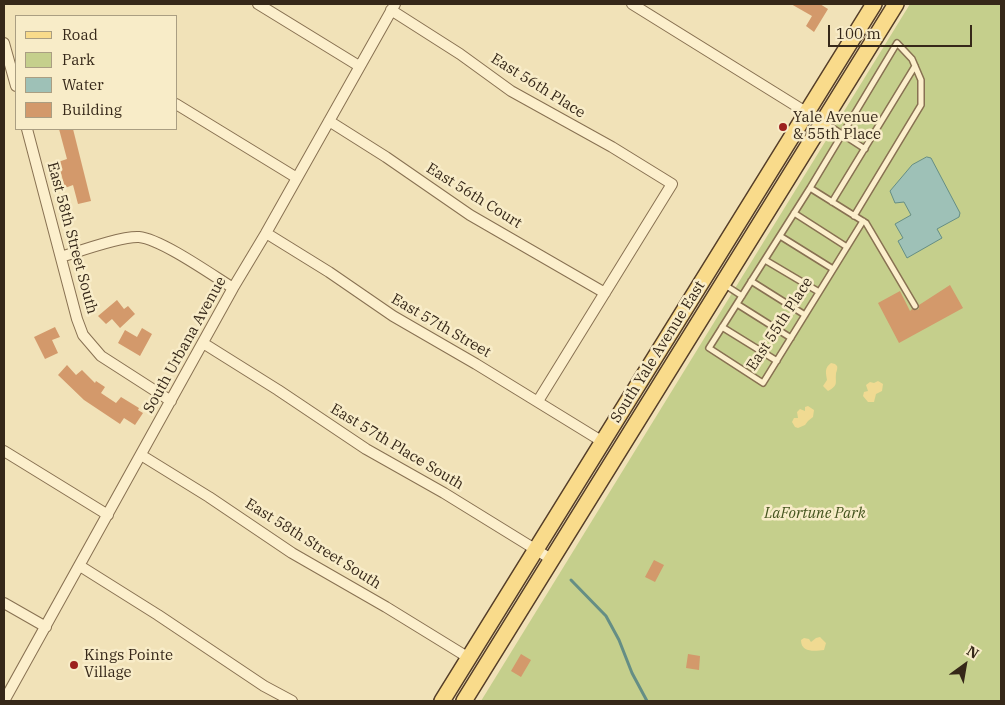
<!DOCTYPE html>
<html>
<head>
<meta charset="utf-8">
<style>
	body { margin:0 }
	#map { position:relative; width:1005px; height:705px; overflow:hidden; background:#f1e2b8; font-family:"IBM Plex Serif",serif }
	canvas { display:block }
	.frame { position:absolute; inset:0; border:5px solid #362819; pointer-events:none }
	.legend { position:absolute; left:15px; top:15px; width:162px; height:115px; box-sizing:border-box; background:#f8ecc8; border:1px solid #aa9e82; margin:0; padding:6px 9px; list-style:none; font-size:15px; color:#362819 }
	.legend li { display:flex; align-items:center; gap:10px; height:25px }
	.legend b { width:25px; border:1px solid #aa9e82 }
	.north { position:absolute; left:940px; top:640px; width:50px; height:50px; -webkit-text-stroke:4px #f8ecc8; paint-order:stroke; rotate:32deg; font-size:14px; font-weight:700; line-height:20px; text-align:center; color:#362819 }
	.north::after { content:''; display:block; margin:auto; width:18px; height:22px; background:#362819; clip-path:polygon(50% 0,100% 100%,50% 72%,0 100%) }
	.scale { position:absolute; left:828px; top:25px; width:144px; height:22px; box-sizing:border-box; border:2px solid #362819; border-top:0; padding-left:6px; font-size:15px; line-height:18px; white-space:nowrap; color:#362819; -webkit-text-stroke:4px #f8ecc8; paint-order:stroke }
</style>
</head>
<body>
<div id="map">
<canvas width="1005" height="705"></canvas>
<div class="frame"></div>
<ul class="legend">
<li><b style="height:6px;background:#f9db8b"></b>Road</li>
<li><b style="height:14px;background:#c5cf8c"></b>Park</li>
<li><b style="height:14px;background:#9ec1b7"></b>Water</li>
<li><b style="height:14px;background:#d3996b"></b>Building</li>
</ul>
<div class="north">N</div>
<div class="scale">100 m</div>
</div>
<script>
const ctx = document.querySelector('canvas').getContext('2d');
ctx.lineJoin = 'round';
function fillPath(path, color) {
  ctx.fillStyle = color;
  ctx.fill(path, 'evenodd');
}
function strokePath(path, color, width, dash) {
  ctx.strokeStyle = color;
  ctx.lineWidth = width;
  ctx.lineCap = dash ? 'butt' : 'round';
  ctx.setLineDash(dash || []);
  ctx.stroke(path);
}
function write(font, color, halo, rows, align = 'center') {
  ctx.font = font + ' "IBM Plex Serif",serif';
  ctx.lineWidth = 5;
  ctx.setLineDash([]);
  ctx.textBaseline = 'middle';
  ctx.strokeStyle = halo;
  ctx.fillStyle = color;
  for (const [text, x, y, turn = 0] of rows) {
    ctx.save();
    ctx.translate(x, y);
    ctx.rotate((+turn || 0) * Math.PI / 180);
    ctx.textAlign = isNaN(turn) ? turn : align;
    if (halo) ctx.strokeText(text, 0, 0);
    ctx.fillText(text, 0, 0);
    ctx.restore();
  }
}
fillPath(new Path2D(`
	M910 4H1001V701H481Z`), '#c5cf8c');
fillPath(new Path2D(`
	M831 363 835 364 837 366C838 369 836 372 836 374 835 383 839 385 828 391L823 386 827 380C826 373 824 368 831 363Z
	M878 381 883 384 882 391 876 394 874 402H868L863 396 864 392 868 391 866 385 870 382 874 383Z
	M808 406 814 410 813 417 808 421 805 425 798 428 795 427 792 422 794 418H798L797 412 800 409 805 411V407Z
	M820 637 826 643 824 650C815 651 801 653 801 640L804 638 809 639 811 642 816 638Z`), '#f0da92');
const water = new Path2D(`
	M927 157 931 158 960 213 959 217 937 229 942 238 907 258 898 241 903 238 895 224 911 215 904 202 895 203 890 191 912 165Z`);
fillPath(water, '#9ec1b7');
strokePath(water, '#658e85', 1);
strokePath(new Path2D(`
	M571 580 606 616 619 640 632 673 647 701`), '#658e85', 3);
fillPath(new Path2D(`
	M791 4H820L828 9 814 32 806 26 812 16Z
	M59 129H73L91 201 78 204 73 185 65 188 58 162 67 159Z
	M950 285 963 308 899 343 878 303 900 291 910 311 912 309 916 310 919 309V305Z
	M117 300 124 309 128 306 135 314 120 328 112 319 106 324 98 316Z
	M55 327 60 337 52 340 58 353 45 359 34 337Z
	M142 328 152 334 140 356 118 343 125 330 137 337Z
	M67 365 76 375 82 370 95 383 96 381 105 387 101 393 116 403 121 397 139 408 138 410 143 413 135 425 124 418 120 424 84 400 58 375Z
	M654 560 664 565 655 582 645 577Z
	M521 654 531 660 521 677 511 671Z
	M688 654 700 656 699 670 686 668Z`), '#d3996b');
const service = new Path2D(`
	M825 123 865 149
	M810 188 866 223 915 306
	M832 202 915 66
	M794 213 847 247
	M854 216 921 105V80L912 59 897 43 810 188 709 348 763 383 863 221
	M780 236 833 269
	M765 260 819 292
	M751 281 805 315
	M725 285 742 296
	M737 304 791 338
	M722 327 777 361`);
const minor = new Path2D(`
	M258 4 359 66
	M632 4 822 122
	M391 10 460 54 511 91 612 147 672 184 538 401
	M4 43 16 86
	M176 104 297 178
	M329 121 386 157 470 215 605 293
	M27 129 77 319 83 335 101 356 171 401
	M266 233 329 272 393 316 476 364 603 442
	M61 257C80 251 121 236 139 237 161 239 212 275 233 288
	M203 343 278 390 366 449 444 493 551 559
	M4 451 108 515
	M141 455 209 497 292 553 386 607 469 658
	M80 566 158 615 264 686 292 701
	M4 603 46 627
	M4 701 233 288 266 233 395 4`);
const primary = new Path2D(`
	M442 701 874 4
	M464 701 896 4`);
strokePath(service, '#887152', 8);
strokePath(minor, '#887152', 12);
strokePath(primary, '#553e28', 18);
strokePath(service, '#fcefcc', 5);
strokePath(minor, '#fcefcc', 10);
strokePath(primary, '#f9db8b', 15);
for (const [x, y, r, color] of [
	[783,127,5,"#9c211e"],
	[74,665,5,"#9c211e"]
]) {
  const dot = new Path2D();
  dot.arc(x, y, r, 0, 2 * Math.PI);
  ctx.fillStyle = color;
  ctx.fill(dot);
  strokePath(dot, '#f8ecc8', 2);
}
write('15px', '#362819', '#f8ecc8', [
	["East 56th Place",538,86,32],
	["East 56th Court",474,196,32],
	["East 58th Street South",72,238,75],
	["East 55th Place",780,324,-57],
	["East 57th Street",441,326,30],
	["South Urbana Avenue",185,345,-61],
	["South Yale Avenue East",658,352,-58],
	["East 57th Place South",397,447,31],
	["East 58th Street South",313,544,32]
]);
write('15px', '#362819', '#f8ecc8', [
	["Yale Avenue",793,118],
	["& 55th Place",793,135],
	["Kings Pointe",84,656],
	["Village",84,673]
], 'left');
write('italic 15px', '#44541e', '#f8ecc8', [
	["LaFortune Park",815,514]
]);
</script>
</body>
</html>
